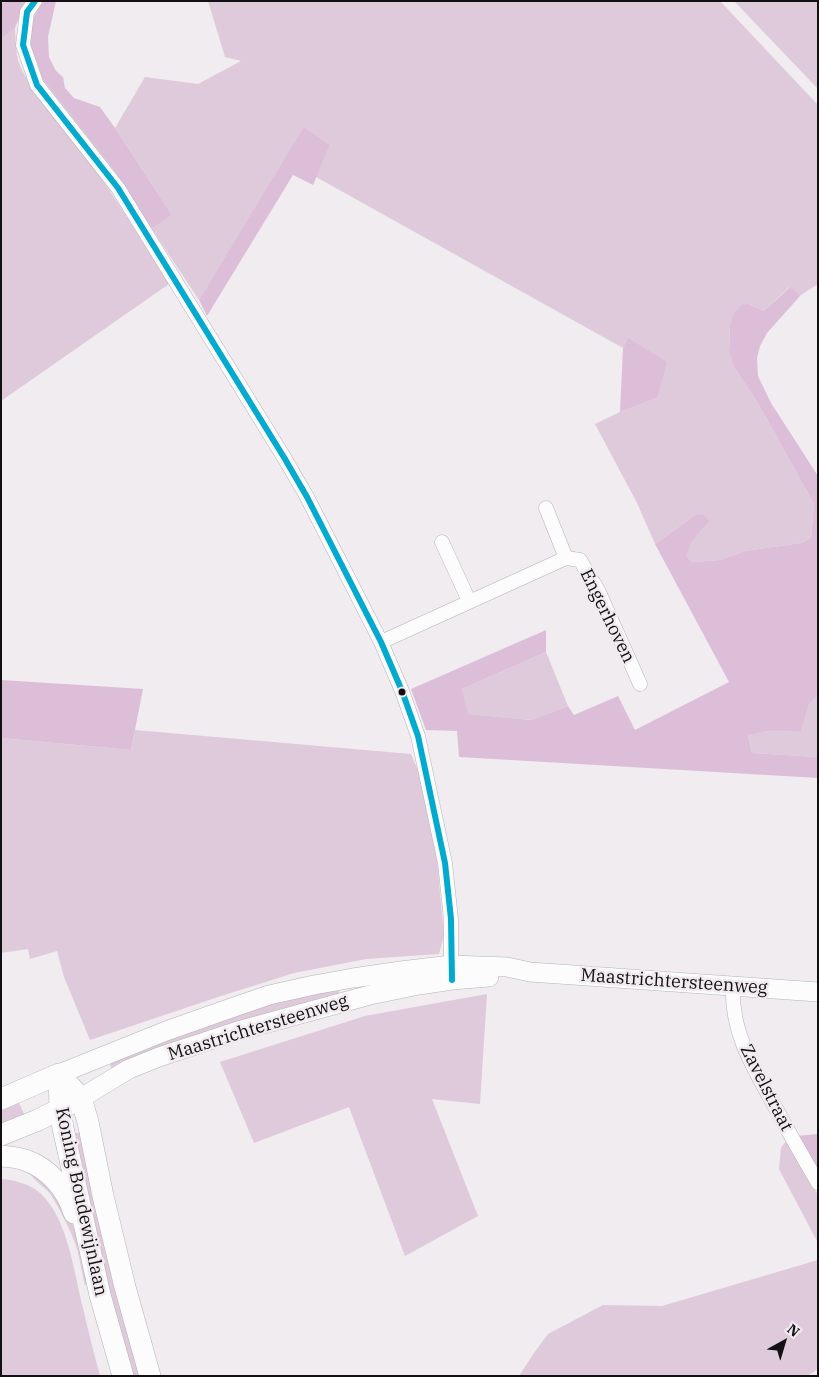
<!DOCTYPE html>
<html>
<head>
<meta charset="utf-8">
<style>
	body { margin:0 }
	#map { position:relative; width:819px; height:1377px; overflow:hidden; background:#f0ecef; font-family:"IBM Plex Serif",serif }
	canvas { display:block }
	.frame { position:absolute; inset:0; border:2px solid #121012; pointer-events:none }
	.north { position:absolute; left:759px; top:1317px; width:50px; height:50px; -webkit-text-stroke:4px #f1ebf0; paint-order:stroke; rotate:39deg; font-size:14px; font-weight:700; line-height:20px; text-align:center; color:#121012 }
	.north::after { content:''; display:block; margin:auto; width:18px; height:22px; background:#121012; clip-path:polygon(50% 0,100% 100%,50% 72%,0 100%) }
</style>
</head>
<body>
<div id="map">
<canvas width="819" height="1377"></canvas>
<div class="frame"></div>
<div class="north">N</div>
</div>
<script>
const ctx = document.querySelector('canvas').getContext('2d');
ctx.lineJoin = 'round';
function fillPath(path, color) {
  ctx.fillStyle = color;
  ctx.fill(path, 'evenodd');
}
function strokePath(path, color, width, dash) {
  ctx.strokeStyle = color;
  ctx.lineWidth = width;
  ctx.lineCap = dash ? 'butt' : 'round';
  ctx.setLineDash(dash || []);
  ctx.stroke(path);
}
function write(font, color, halo, rows, align = 'center') {
  ctx.font = font + ' "IBM Plex Serif",serif';
  ctx.lineWidth = 5;
  ctx.setLineDash([]);
  ctx.textBaseline = 'middle';
  ctx.strokeStyle = halo;
  ctx.fillStyle = color;
  for (const [text, x, y, turn = 0] of rows) {
    ctx.save();
    ctx.translate(x, y);
    ctx.rotate((+turn || 0) * Math.PI / 180);
    ctx.textAlign = isNaN(turn) ? turn : align;
    if (halo) ctx.strokeText(text, 0, 0);
    ctx.fillText(text, 0, 0);
    ctx.restore();
  }
}
fillPath(new Path2D(`
	M208 1H720L818 105V284L801 295 789 287 764 311 749 304 730 325 729 352 734 367 759 405 814 504 811 538 801 543 745 551 720 560 692 562 685 556 691 543 704 527 695 515 655 544 637 503 595 424 620 412 657 398 628 339 623 348 316 177 330 145 305 128 199 300 152 229 172 215 115 128 145 77 198 84 241 61 225 57Z
	M734 1H818V89Z
	M15 28C16 42 15 57 22 70 38 102 63 128 85 156 116 197 142 241 169 284L1 401V39Z
	M546 652 568 706 532 720 467 714 462 689Z
	M818 694V757L752 753 748 734 767 731 801 732 809 705Z
	M135 730 411 754 425 787 437 859 444 936 439 954 366 959 294 973 221 996 90 1040 64 977 57 951 30 959 28 949 1 953V738L131 750Z
	M337 984 340 997 113 1072 109 1062 235 1014Z
	M487 994 480 1104 432 1099 478 1216 405 1256 349 1107 254 1143 220 1062 365 1016Z
	M16 1097 27 1120 1 1130V1104Z
	M81 1132 143 1376H130L69 1135Z
	M786 1141 818 1195V1243L779 1169 781 1148Z
	M30 1173H39L70 1217 79 1242 89 1284 85 1285C81 1271 80 1256 75 1243 69 1227 60 1210 51 1195 45 1186 33 1181 30 1173Z
	M1 1179C14 1180 31 1184 41 1194 68 1219 74 1273 83 1308 88 1331 94 1353 100 1376H1Z
	M818 1260V1369L807 1376H519L534 1353 548 1334 603 1305 662 1306Z`), '#decadb');
fillPath(new Path2D(`
	M5 1H28L23 8 15 28 1 39V4Z
	M43 1H56L48 37 49 57 56 71 63 77 65 88 74 98 100 107 115 128 172 215 152 229 116 173 40 76 32 57 30 42 33 18Z
	M304 127 330 145 313 185 293 175 207 316 199 300Z
	M790 287 801 295 767 333 760 346 757 358 758 376 771 403 818 476V694L809 705 801 732 767 731 748 735 752 753 818 757V778L459 757 457 731 426 730 411 689 546 630V652L462 689 468 714 532 720 568 706 574 715 618 696 635 730 729 682 655 544 695 515 703 514 709 521 691 543 686 556 692 562 720 560 745 551 801 543 811 538 814 504 759 405 734 367 729 352 730 325 734 313 742 305 749 304 764 311Z
	M628 338 667 362 657 398 620 412 623 348Z
	M1 680 143 689 131 750 1 738Z
	M818 1134V1173L796 1136Z`), '#ddbed9');
const minor = new Path2D(`
	M35 1 27 12 23 45 37 85 118 188 285 459 307 497 381 642 402 691 418 736 445 863 451 919V974
	M546 508 566 558
	M442 542 469 601
	M381 642 566 558 580 560 598 590 640 684
	M733 987C731 1032 753 1067 774 1105 788 1131 803 1157 818 1183`);
const secondary = new Path2D(`
	M59 1074 166 1031 234 1007 269 995 314 985 353 978 401 971 451 965 507 967 530 972 818 992
	M81 1098 129 1069 159 1057 238 1031 370 995 419 985 452 980 489 977`);
const primary = new Path2D(`
	M59 1074 81 1098 88 1122 103 1196 125 1287 150 1376
	M59 1074 60 1109 63 1128 100 1295 123 1376
	M1 1099 59 1074
	M1 1135 38 1120 72 1103
	M1 1156C9 1157 17 1157 25 1160 49 1168 67 1190 74 1213`);
strokePath(minor, '#b5b3b5', 15);
strokePath(secondary, '#b5b3b5', 20);
strokePath(primary, '#b5b3b5', 22);
strokePath(minor, '#fdfcfd', 14);
strokePath(secondary, '#fdfcfd', 19);
strokePath(primary, '#fdfcfd', 21);
strokePath(new Path2D(`
	M35 1 27 12 23 45 37 85 118 188 285 459 307 497 381 642 402 691 418 736 445 863 451 919 452 980`), '#00a9ce', 6);
for (const [x, y, r, color] of [
	[402,692,4.5,"#121012"]
]) {
  const dot = new Path2D();
  dot.arc(x, y, r, 0, 2 * Math.PI);
  ctx.fillStyle = color;
  ctx.fill(dot);
  strokePath(dot, '#f1ebf0', 2);
}
write('18px', '#121012', '#f1ebf0', [
	["Engerhoven",607,616,64],
	["Maastrichtersteenweg",674,982,4],
	["Maastrichtersteenweg",258,1028,-17],
	["Zavelstraat",766,1088,63],
	["Koning Boudewijnlaan",81,1202,78]
]);
</script>
</body>
</html>
